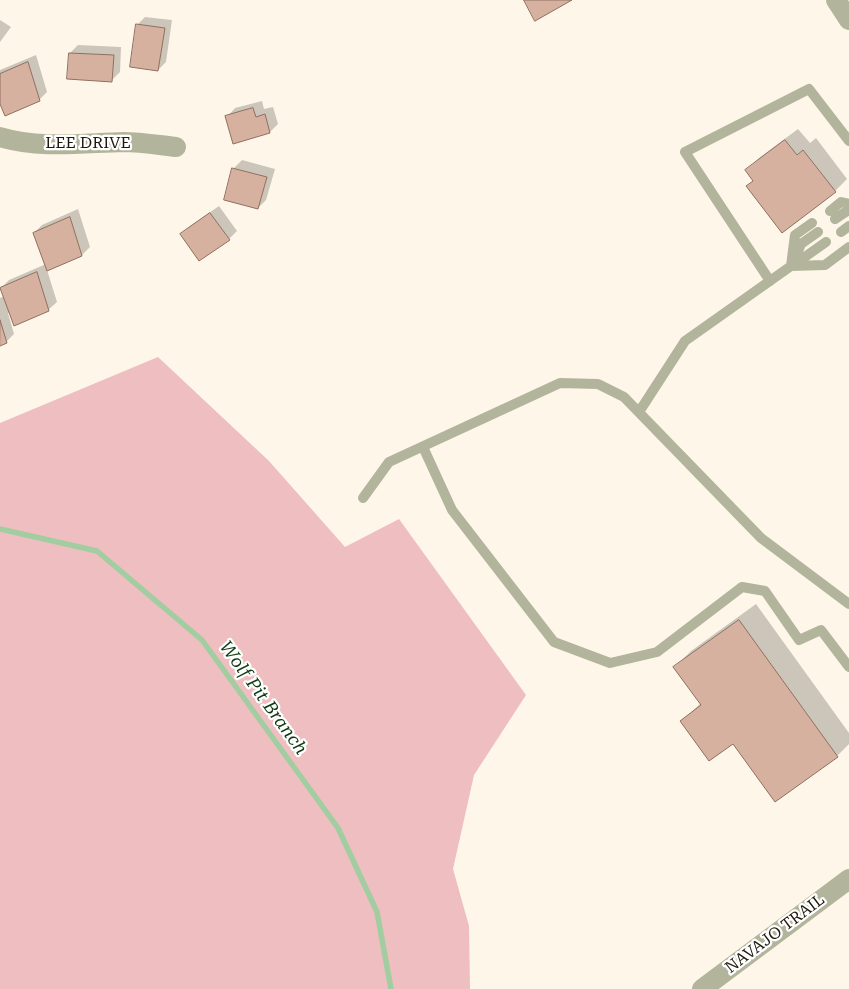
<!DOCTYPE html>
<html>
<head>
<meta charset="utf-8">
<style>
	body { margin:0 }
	canvas { display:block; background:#fef6e8 }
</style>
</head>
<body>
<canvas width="849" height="989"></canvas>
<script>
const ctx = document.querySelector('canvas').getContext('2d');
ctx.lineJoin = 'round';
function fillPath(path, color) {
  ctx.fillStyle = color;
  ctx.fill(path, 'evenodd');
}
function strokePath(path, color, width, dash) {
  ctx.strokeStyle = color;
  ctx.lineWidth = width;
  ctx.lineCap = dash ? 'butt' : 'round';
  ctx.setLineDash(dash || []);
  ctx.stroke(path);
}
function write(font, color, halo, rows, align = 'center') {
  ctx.font = font + ' "Roboto Serif",serif';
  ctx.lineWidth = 4.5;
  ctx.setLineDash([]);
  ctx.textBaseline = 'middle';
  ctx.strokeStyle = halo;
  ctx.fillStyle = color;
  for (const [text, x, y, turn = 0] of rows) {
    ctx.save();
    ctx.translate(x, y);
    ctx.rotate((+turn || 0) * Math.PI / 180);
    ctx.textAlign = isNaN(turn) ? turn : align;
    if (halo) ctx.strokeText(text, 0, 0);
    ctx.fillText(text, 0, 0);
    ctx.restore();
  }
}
fillPath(new Path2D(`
	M158 357 269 461 345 547 399 519 526 695 474 775 453 869 469 926 470 989H0V423Z`), '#eebec1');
fillPath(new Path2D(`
	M145 17 172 20 166 62 158 70 137 25Z
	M0 20 11 27 0 42Z
	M78 45 121 47 120 72 112 80 70 53Z
	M36 55 47 92 39 100H0V70Z
	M262 101 264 109 273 107 278 124 270 132 227 117 235 108Z
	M798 129 810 143 816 138 847 179 835 191 748 186 754 180 747 170 759 158Z
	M242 160 275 169 266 200 258 208 225 199 234 168Z
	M219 206 237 231 229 239 182 234 190 226Z
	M78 209 90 247 82 255 47 270 57 302 48 310 8 313 14 334 6 342 0 345V298L4 296 1 288 9 280 46 264 34 233 42 225Z
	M756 604 849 733V744L837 756 775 800 733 743 682 721 701 703 675 667 691 651Z`), '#0003');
strokePath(new Path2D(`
	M0 529 97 551 202 640 338 828 377 912 391 989`), '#a1cda1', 5.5);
const building = new Path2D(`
	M524 0H572L535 21Z
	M136 24 165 28 158 71 130 67Z
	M69 53 114 55 112 82 67 79Z
	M28 62 40 101 5 116 0 104V74Z
	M253 108 256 117 265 114 270 133 233 144 225 116Z
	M785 140 797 155 803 150 836 192 782 233 746 186 753 181 745 170Z
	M232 168 267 177 258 209 224 200Z
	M210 213 230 240 199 261 180 234Z
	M70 217 82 256 47 271 33 233Z
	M37 272 49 311 14 326 0 288Z
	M0 320 7 343 0 346Z
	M739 620 838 757 775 802 733 744 709 761 680 721 701 705 673 667Z`);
fillPath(building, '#d6b1a0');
strokePath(building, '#906f5f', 1);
strokePath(new Path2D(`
	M830 211 841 202 849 204
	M835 219 847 211H849
	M841 232 849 226
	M796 256 801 244 818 232
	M791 266 795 235 812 223
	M792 266 826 242
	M770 281 685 152 809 89 849 141
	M639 412 685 341 791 266 825 265 849 247
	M423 447 452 510 554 642 610 663 657 652 742 587 765 591 799 640 821 630 849 667
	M363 498 389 462 560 383 598 384 624 397 761 538 849 604`), '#b2b59b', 10);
strokePath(new Path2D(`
	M836 0 849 20
	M0 137C40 149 82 143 123 142 141 142 158 145 176 147
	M702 989 849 879`), '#b2b59b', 20);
write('16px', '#1e170b', '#fff', [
	["LEE DRIVE",88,143],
	["NAVAJO TRAIL",775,934,-37]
]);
write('italic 18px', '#0d3c11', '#fff', [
	["Wolf Pit Branch",263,698,54]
]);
</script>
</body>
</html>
